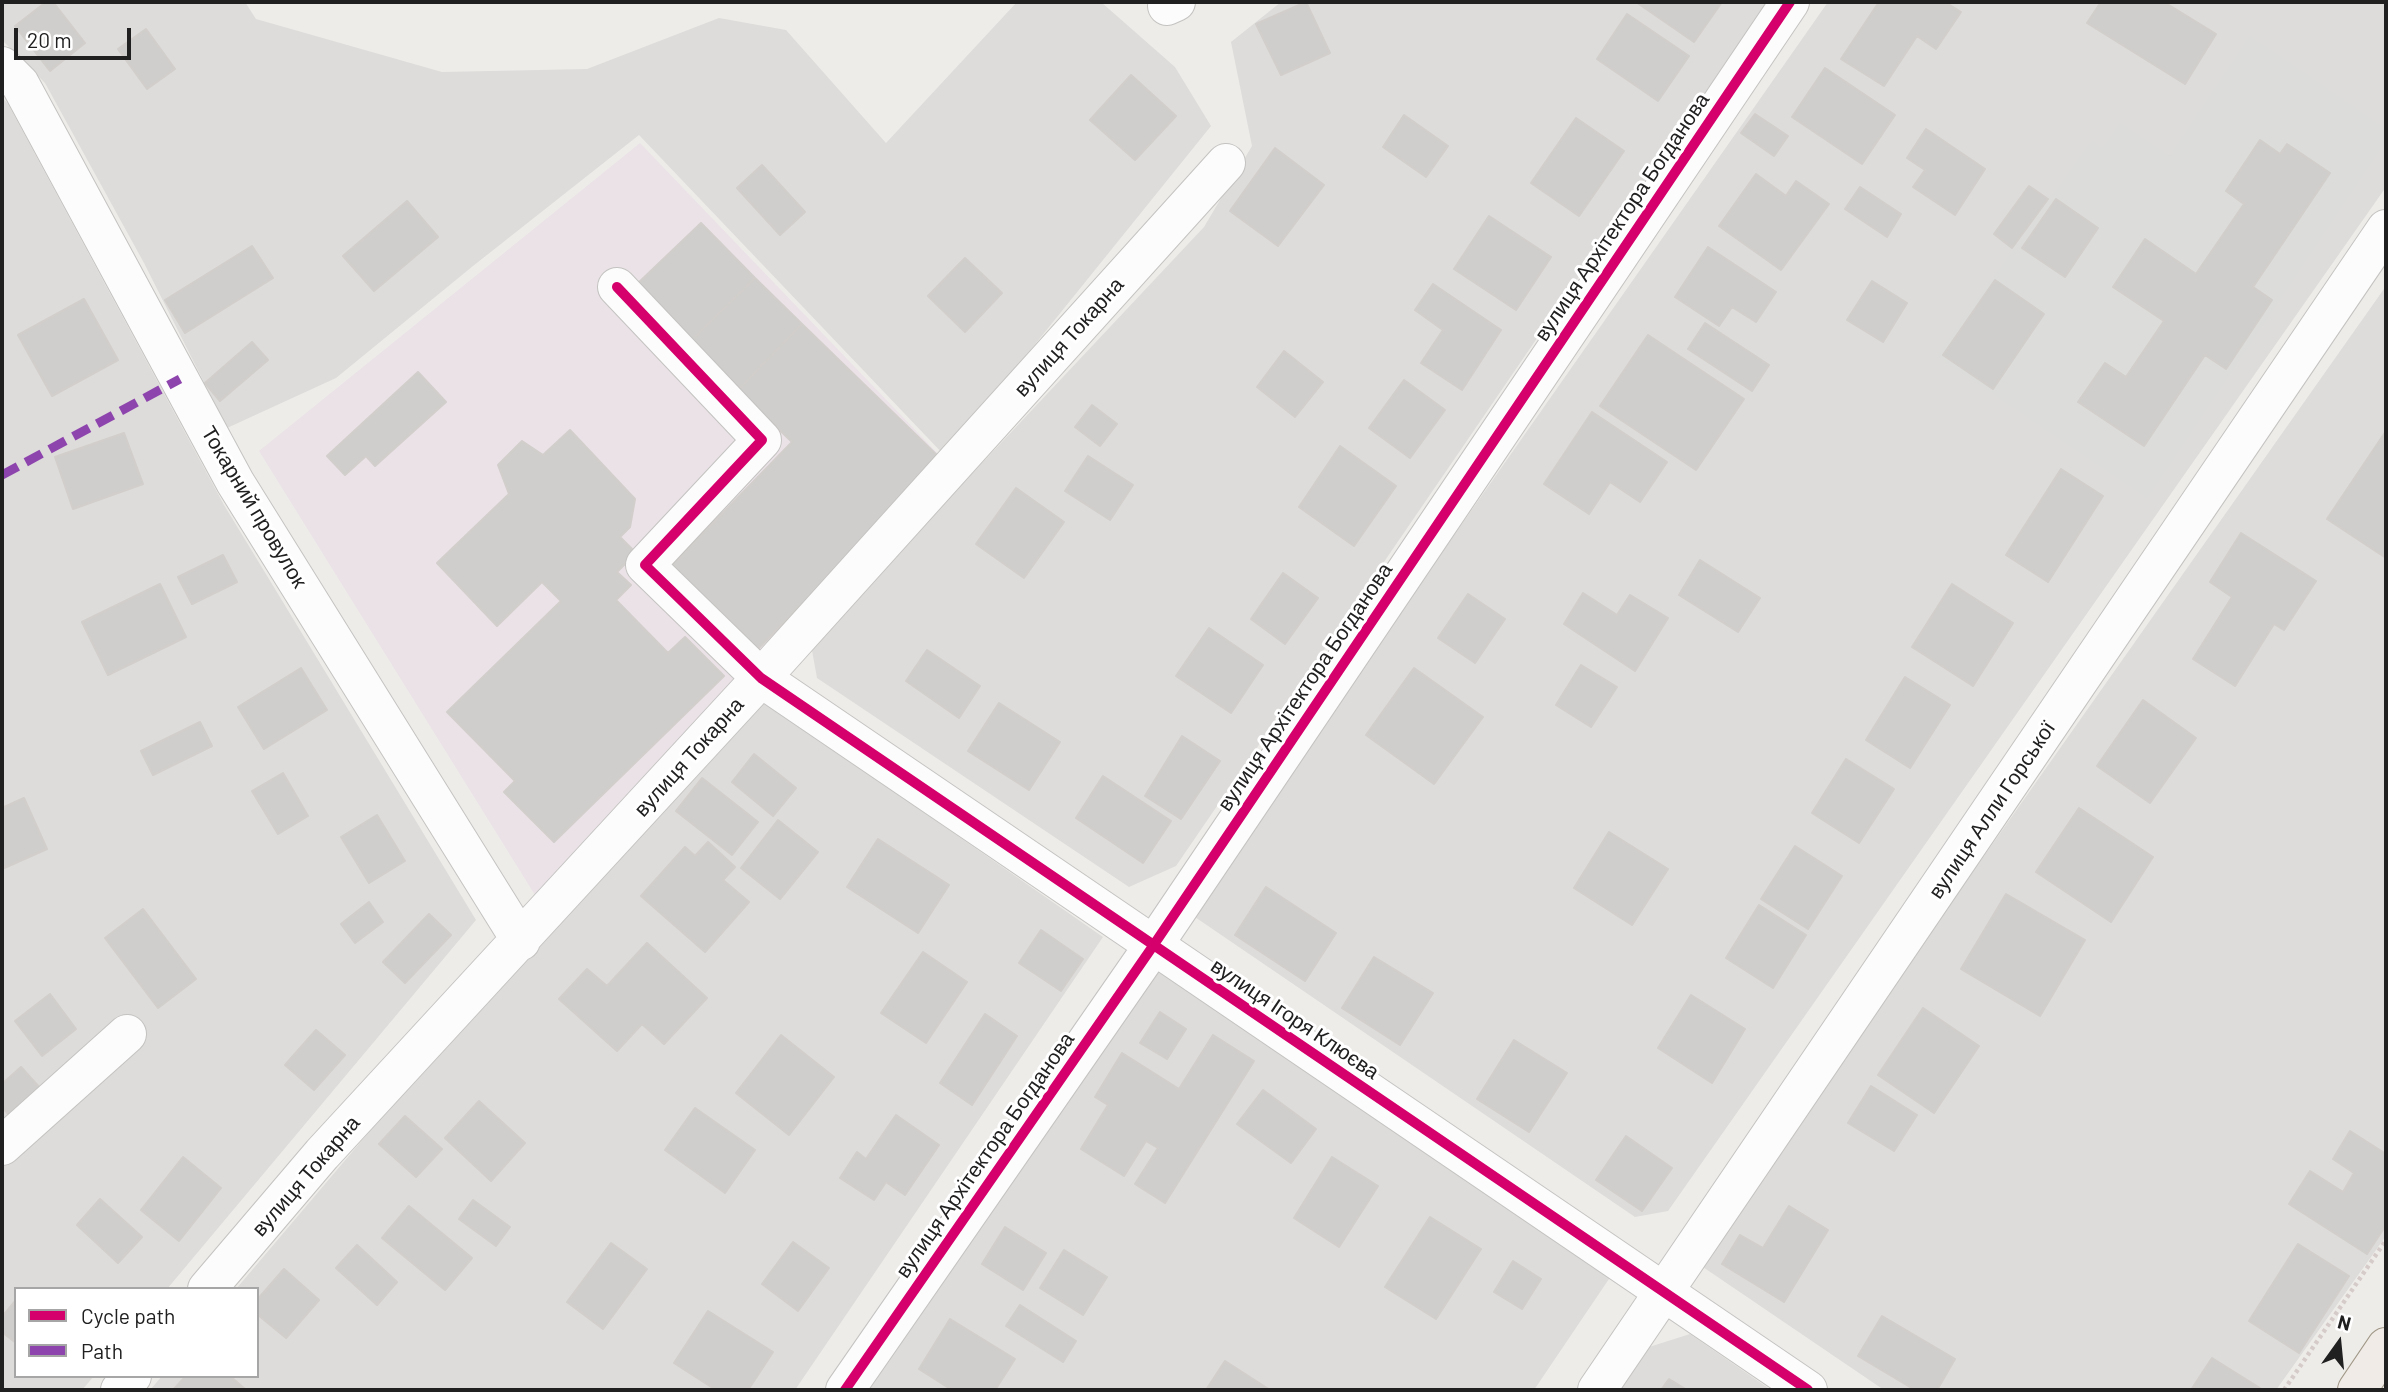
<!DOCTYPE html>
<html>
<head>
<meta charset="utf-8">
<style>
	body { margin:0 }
	#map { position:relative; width:2388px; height:1392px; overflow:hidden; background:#eeece9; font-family:Barlow,sans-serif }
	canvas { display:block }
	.frame { position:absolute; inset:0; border:4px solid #202020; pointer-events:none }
	.legend { position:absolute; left:14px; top:1287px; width:245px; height:91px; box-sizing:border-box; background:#fff; border:2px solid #a6a6a6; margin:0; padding:9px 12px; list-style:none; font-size:21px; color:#202020 }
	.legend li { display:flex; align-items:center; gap:14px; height:35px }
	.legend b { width:35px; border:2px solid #a6a6a6 }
	.north { position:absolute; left:2304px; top:1308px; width:70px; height:70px; -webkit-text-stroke:5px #fff; paint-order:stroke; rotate:15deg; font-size:19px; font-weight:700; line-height:28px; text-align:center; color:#202020 }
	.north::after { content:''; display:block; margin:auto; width:24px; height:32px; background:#202020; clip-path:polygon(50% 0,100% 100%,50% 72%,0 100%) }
	.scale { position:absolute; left:14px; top:28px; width:117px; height:32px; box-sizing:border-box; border:4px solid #202020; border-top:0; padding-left:9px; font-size:21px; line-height:24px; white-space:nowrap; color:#202020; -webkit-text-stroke:5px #fff; paint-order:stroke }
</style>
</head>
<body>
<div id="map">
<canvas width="2388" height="1392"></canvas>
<div class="frame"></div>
<ul class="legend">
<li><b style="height:9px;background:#d6006c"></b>Cycle path</li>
<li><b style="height:9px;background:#8e44ad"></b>Path</li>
</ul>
<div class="north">N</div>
<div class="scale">20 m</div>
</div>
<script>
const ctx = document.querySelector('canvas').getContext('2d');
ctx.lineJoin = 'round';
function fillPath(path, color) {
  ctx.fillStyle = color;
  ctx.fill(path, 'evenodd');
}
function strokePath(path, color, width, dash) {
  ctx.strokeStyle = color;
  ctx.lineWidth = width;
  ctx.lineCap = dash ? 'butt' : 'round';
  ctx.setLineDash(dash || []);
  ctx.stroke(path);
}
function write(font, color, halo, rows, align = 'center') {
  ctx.font = font + ' Barlow,sans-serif';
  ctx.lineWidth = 6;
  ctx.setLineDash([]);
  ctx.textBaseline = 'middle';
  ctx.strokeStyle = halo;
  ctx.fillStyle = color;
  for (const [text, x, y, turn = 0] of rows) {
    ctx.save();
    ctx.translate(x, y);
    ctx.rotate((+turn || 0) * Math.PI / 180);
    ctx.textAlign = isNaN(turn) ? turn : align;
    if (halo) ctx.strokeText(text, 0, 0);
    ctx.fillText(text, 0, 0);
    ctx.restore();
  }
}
fillPath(new Path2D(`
	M2 2H245L256 19 442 72 587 69 719 18 786 30 886 143 1017 2H1101L1175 67 1211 126 945 456 639 135 473 266 336 378 227 428 144 263 45 83 2 40Z
	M1281 2H1767L1176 866 1129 887 817 678 811 645 1204 227 1252 146 1231 42Z
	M1828 2H2386V187L1668 1211 1635 1217 1189 913Z
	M2 97 8 104 224 505 476 920 167 1289H16V1376H94L82 1390H2V1166L146 1038 121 1015 2 1123Z
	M2386 286V1236L2276 1390H1884L1697 1263Z
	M748 690 1103 937 795 1390H150L162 1376H257V1289H236L525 948Z
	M1151 961 1613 1273 1534 1390H862Z
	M1690 1334 1771 1390H1601L1624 1355Z`), '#dddcda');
fillPath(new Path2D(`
	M640 143 944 460 535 895 259 451Z`), '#eae2e7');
fillPath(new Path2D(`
	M2250 36 2386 129V140L2147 498 1937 356 2092 141 2102 149 2120 123 2170 156Z`), '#dcdcda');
const building = new Path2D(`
	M46 2H53L85 43 50 71 15 26Z
	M1306 2 1330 53 1281 75 1256 24Z
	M1636 2H1722L1694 42Z
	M1879 2H1945L1961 12 1936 49 1917 36 1884 86 1841 59Z
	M2101 2H2164L2216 34 2185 84 2087 23Z
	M1627 14 1689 56 1658 101 1597 59Z
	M146 29 175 69 147 89 118 49Z
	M1825 68 1895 115 1862 164 1792 117Z
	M1131 75 1176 116 1135 160 1090 120Z
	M1755 114 1788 136 1774 156 1741 133Z
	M1404 115 1448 146 1426 177 1383 147Z
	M1576 118 1624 151 1579 216 1531 183Z
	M1926 129 1985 169 1955 215 1913 187 1925 170 1907 158Z
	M2260 140 2280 154 2287 144 2330 173 2253 287 2272 300 2226 369 2205 355 2144 446 2078 402 2105 363 2126 377 2164 321 2113 287 2145 239 2196 274 2244 204 2226 191Z
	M1275 148 1324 185 1278 246 1230 211Z
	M762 165 805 212 780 235 737 188Z
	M1756 174 1786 196 1796 181 1829 204 1781 270 1719 226Z
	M2029 186 2048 199 2012 248 1994 234Z
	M1860 187 1901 214 1887 237 1845 209Z
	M2056 199 2098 228 2065 277 2022 248Z
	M407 201 438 237 374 291 343 256Z
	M1489 216 1551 257 1516 310 1454 269Z
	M701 223 755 278 690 342 635 286Z
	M252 246 273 278 185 333 165 300Z
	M1708 247 1776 292 1756 322 1732 307 1719 326 1675 297Z
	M965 258 1002 293 965 332 928 296Z
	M755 278 802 324 738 390 690 342Z
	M1995 280 2044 314 1993 389 1943 355Z
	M1872 281 1907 303 1883 342 1847 320Z
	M1433 284 1501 330 1462 390 1421 363 1443 330 1415 310Z
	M84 299 118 360 52 396 18 335Z
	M1705 323 1769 365 1752 391 1688 349Z
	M802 324 943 461 750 657 664 573 792 442 738 390Z
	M1648 335 1744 399 1696 470 1600 406Z
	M252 342 268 360 220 401 205 383Z
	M1284 351 1323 382 1295 417 1257 387Z
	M418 372 446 402 375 466 366 456 345 475 327 456Z
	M1404 380 1445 410 1410 458 1369 428Z
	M1092 405 1117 424 1100 446 1075 427Z
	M1592 412 1667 462 1640 502 1610 482 1589 514 1544 484Z
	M570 430 635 499 630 527 620 537 636 553 617 572 631 585 616 600 668 653 685 637 724 676 554 842 504 792 515 781 447 712 561 601 542 582 497 626 437 563 509 494 498 465 522 441 543 455Z
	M2386 431V558L2327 519Z
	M124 433 143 484 73 509 55 457Z
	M1340 446 1396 486 1354 546 1299 507Z
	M1088 456 1133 485 1110 520 1065 491Z
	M2061 469 2103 496 2048 582 2006 555Z
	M1016 488 1064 522 1024 578 976 544Z
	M2241 533 2316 581 2284 630 2274 624 2235 686 2193 659 2232 597 2210 582Z
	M223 555 237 582 192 604 178 577Z
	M1700 560 1760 598 1738 632 1679 595Z
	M1283 573 1318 598 1285 644 1251 619Z
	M160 584 186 637 108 675 82 622Z
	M1952 584 2013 623 1973 686 1912 647Z
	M1583 593 1617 615 1630 595 1668 618 1635 671 1564 624Z
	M1468 594 1505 619 1475 663 1438 638Z
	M1209 628 1263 665 1231 713 1176 676Z
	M927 650 980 686 959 718 906 681Z
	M1581 665 1617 687 1591 727 1556 705Z
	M301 668 327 710 264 749 238 707Z
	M1414 668 1483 717 1434 784 1366 735Z
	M1905 677 1950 705 1910 768 1866 740Z
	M2143 700 2196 738 2150 803 2097 766Z
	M999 703 1060 742 1029 790 968 751Z
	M200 722 212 746 153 775 141 751Z
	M1182 736 1220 761 1181 819 1145 796Z
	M754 754 796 788 773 816 732 782Z
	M1846 759 1894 789 1859 843 1812 813Z
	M283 773 308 816 278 834 252 791Z
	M1103 776 1171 821 1143 863 1076 818Z
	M702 778 758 822 732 855 676 811Z
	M24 798 47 849 2 869V808Z
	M2079 808 2153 857 2111 922 2036 872Z
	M377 815 405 861 369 883 341 837Z
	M778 820 818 852 780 899 741 868Z
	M1609 832 1668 869 1632 925 1574 888Z
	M878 839 949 885 918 933 847 887Z
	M708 842 735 867 723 880 749 902 705 952 641 896 685 847 695 856Z
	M1795 846 1842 876 1808 929 1761 899Z
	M1266 887 1336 933 1305 981 1235 935Z
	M2006 894 2085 940 2040 1016 1961 969Z
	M369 902 383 922 355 943 341 924Z
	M1759 905 1806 935 1773 988 1726 958Z
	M143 909 196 979 158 1008 105 938Z
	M429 914 451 935 405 983 383 962Z
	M1041 930 1083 959 1061 991 1019 963Z
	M647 943 707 998 664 1044 642 1024 617 1051 559 999 587 969 607 986Z
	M923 952 967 982 926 1043 881 1013Z
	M1374 957 1433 993 1400 1045 1342 1008Z
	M50 994 76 1029 42 1056 15 1021Z
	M1691 995 1745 1029 1712 1083 1658 1048Z
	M1923 1008 1979 1046 1934 1113 1878 1075Z
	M1160 1012 1186 1029 1167 1059 1140 1043Z
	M985 1014 1017 1036 972 1105 940 1083Z
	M316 1030 345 1055 314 1090 285 1065Z
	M781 1035 834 1077 789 1135 736 1093Z
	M1213 1035 1254 1061 1165 1203 1135 1184 1158 1148 1146 1141 1124 1176 1081 1149 1108 1105 1095 1097 1122 1053 1179 1089Z
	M1514 1040 1567 1073 1529 1132 1477 1099Z
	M21 1067 40 1088 10 1116 2 1107V1084Z
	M1871 1086 1917 1115 1894 1151 1848 1123Z
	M1263 1090 1316 1129 1291 1163 1237 1124Z
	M479 1101 525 1143 491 1181 445 1138Z
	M695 1108 755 1150 725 1193 665 1150Z
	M896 1115 939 1145 905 1195 886 1182 874 1200 840 1178 857 1152 866 1159Z
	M405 1116 442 1149 416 1177 379 1144Z
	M2350 1131 2386 1154V1225L2367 1254 2289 1204 2310 1171 2343 1192 2354 1173 2333 1159Z
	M1626 1136 1672 1168 1642 1211 1596 1180Z
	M183 1157 221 1188 179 1241 141 1210Z
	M1332 1157 1378 1186 1339 1247 1294 1218Z
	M100 1199 142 1237 118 1263 77 1225Z
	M473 1200 510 1227 496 1246 459 1219Z
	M409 1206 472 1258 445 1290 382 1238Z
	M1789 1206 1828 1230 1784 1302 1722 1264 1740 1235 1763 1248Z
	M1430 1217 1481 1249 1436 1319 1385 1287Z
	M1005 1227 1046 1253 1023 1290 982 1264Z
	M793 1242 829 1268 798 1311 762 1284Z
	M611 1243 647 1269 603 1329 567 1302Z
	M2298 1244 2349 1276 2299 1353 2249 1321Z
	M357 1245 397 1282 377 1305 336 1268Z
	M1064 1250 1107 1277 1083 1315 1040 1288Z
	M1513 1261 1541 1279 1522 1309 1494 1292Z
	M284 1269 319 1300 286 1338 257 1314V1300Z
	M16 1300V1343L2 1332V1317Z
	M1020 1305 1076 1341 1063 1362 1006 1326Z
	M708 1311 773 1352 748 1390H716L674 1363Z
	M1882 1316 1955 1359 1937 1390H1915L1858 1356Z
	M950 1319 1015 1359 995 1390H952L919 1369Z
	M2212 1358 2263 1390H2191Z
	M1225 1361 1270 1390H1206Z
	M186 1376H230L246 1390H173Z
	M1669 1379 1687 1390H1661Z`);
fillPath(building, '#d0cecc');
strokePath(building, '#d1cecb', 2);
const minor = new Path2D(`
	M1167 6 1176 2
	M2 66 20 84 235 482 521 941
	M617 287 762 440 645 565 761 678 1808 1390
	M2 1146 127 1034
	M207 1289 322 1154 761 678 1226 163
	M120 1390 132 1376
	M845 1390 1153 946 1790 2
	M1597 1390 2386 229`);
const major = new Path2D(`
	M2357 1390 2386 1347`);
strokePath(minor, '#c4c3c1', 40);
strokePath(major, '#a19888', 40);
strokePath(new Path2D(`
	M2284 1390 2386 1240`), '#d5cbc9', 4.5, [3.5, 3.5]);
strokePath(minor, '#fcfcfc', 38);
strokePath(major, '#f0ebe6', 38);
strokePath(new Path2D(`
	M2 475 180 379`), '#8e44ad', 9, [18, 9]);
strokePath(new Path2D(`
	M617 287 762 440 645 565 761 678 1808 1390
	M845 1390 1153 946 1790 2`), '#d6006c', 10);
write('21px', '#202020', '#fff', [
	["вулиця Архітектора Богданова",1622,217,-56],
	["вулиця Токарна",1069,337,-48],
	["Токарний провулок",254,507,59],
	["вулиця Архітектора Богданова",1305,687,-56],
	["вулиця Токарна",689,757,-48],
	["вулиця Алли Горської",1992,810,-56],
	["вулиця Ігоря Клюєва",1295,1019,34],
	["вулиця Архітектора Богданова",985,1155,-55],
	["вулиця Токарна",306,1176,-49]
]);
</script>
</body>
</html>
